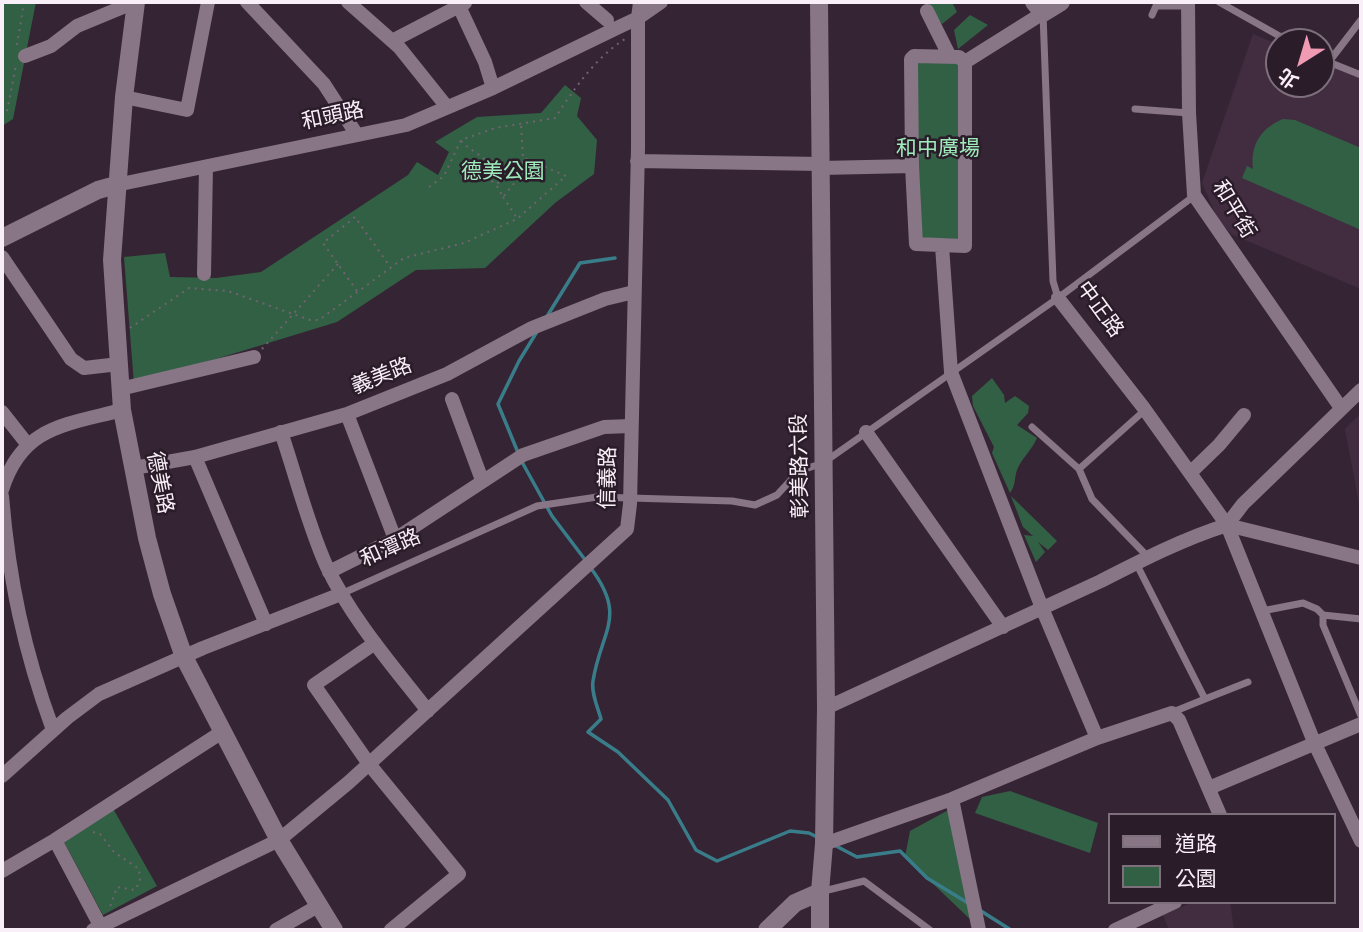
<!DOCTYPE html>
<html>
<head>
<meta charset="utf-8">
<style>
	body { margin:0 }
	#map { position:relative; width:1363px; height:932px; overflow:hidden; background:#352534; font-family:"Roboto Condensed","Noto Sans TC",sans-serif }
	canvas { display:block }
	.frame { position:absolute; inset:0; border:4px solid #f9eff8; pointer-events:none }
	.legend { position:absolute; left:1108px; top:813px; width:228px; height:91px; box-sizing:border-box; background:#2b1c2a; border:2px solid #7d707c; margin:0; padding:9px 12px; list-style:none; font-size:21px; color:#f9eff8 }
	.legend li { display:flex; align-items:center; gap:14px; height:35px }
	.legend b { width:35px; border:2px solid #7d707c }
	.north { position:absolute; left:1265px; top:28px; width:70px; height:70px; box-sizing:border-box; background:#2b1c2a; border:2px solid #7d707c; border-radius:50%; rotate:217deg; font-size:19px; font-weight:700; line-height:28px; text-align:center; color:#f9eff8 }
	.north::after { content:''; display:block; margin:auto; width:24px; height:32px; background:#f09ab4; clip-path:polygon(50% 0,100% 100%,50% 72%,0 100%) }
</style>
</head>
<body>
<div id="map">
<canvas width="1363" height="932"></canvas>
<div class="frame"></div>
<ul class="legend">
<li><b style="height:9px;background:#887586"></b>道路</li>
<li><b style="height:19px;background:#326045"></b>公園</li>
</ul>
<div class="north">北</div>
</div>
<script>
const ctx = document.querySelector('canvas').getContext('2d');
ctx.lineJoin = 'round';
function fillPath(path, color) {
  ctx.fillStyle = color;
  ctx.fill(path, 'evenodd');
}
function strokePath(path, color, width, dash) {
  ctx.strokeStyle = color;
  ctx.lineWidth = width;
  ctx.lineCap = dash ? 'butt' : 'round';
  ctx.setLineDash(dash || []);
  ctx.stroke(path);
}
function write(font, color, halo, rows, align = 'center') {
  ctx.font = font + ' "Roboto Condensed","Noto Sans TC",sans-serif';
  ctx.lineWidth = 5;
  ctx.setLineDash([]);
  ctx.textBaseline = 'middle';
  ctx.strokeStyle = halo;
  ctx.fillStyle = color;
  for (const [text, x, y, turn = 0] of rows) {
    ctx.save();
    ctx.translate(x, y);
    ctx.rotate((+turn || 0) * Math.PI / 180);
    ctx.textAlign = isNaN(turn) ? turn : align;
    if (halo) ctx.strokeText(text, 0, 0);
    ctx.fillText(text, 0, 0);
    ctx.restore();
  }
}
fillPath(new Path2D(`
	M1253 34 1279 45V84H1321V62L1361 78V289L1231 234 1218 219 1202 183Z
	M1361 413V515L1345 429Z
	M1193 902H1230L1234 930H1169L1163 915Z`), '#422d40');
fillPath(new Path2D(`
	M2 2H36L13 119 2 126Z
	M930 2H952L957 12 942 24 928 7Z
	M970 15 988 25 958 49 954 30Z
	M960 62 961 239 917 238 912 63Z
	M565 85 581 98 577 116 597 140 594 174 555 203 485 268 416 270 337 322 134 384 124 257 165 253 170 277 216 278 261 272 408 175 417 162 438 175 449 152 435 142 477 117 541 113Z
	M1283 119 1295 120 1361 148V230L1242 178 1247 166 1253 169C1250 145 1261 128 1283 119Z
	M992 378 1004 395 1005 403 1015 396 1029 406 1028 413 1017 425 1037 438C1032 450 1021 459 1017 470 1014 479 1016 485 1010 493L992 453 994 447 973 406 972 396Z
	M1011 496 1057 541 1048 550 1038 542 1045 552 1036 562 1024 535 1033 536 1023 527Z
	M1010 791 1098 823 1090 853 975 813 982 797Z
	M111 805 157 886 103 915 62 838Z
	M954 807 974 923 905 857 910 831Z`), '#326045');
strokePath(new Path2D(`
	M546 318 580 263 615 258
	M519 455 498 404 519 361 538 330
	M522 462 552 516 586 561
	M590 567C628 617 601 630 593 681 591 693 598 708 601 719L588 732 618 752 668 800 696 850 717 861 790 831 809 833 819 838
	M836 846 857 857 900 851 927 878 968 903
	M981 911 1011 930`), '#3a7d8a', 3.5);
strokePath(new Path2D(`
	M17 45 24 2
	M2 116 7 111 16 65
	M461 141C469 150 481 154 488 163L485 170 487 178 496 184 507 178 517 180 524 175 521 124
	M497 186 503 197 516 181
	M429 187 444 176 461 140 495 128 555 118C574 89 595 58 625 39
	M503 197 517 218
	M357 291 323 243 355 217 391 268
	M130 328 189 288 228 291 310 320H319L404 258 464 243 517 219 566 176 524 158
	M262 349 338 264
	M93 832 100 834 114 852 139 869 140 881 135 890 117 887 110 907`), '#716370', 2, [2, 5]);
strokePath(new Path2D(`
	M1219 2 1290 42
	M1043 14 1053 281 1058 298
	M1152 15 1156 6H1188
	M1321 59 1361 75
	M1328 63 1361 20
	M1135 109 1189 113
	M1032 427 1079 469 1145 410
	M1079 469 1092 499 1148 557
	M1136 563 1205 699 1173 712
	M341 594 537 506 597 497 732 501 755 505 777 495 799 471 823 463 1058 298 1194 196
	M1262 611 1303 603 1317 609 1323 615 1361 619
	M1323 615V625L1361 716
	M1205 699 1248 682
	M820 892 864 881 930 930`), '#887586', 7);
strokePath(new Path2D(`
	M247 2 324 84 357 135
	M348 2 399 47 447 107
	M457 2 485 62 493 88
	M586 2 607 20
	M1188 2 1189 113 1194 195 1341 408
	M927 11 950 57
	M392 41 465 3
	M25 56 51 46 77 26 135 2
	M914 56 959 57 965 62V246L916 244 912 166 911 59Z
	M965 62 1043 13
	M124 97 187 110 208 2
	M637 161 821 164
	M821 168 912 166
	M116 185 406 125 493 88 621 26 638 18 661 2
	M942 246 951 372 1042 608 1097 738
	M2 257 71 359 84 368 119 364
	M204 274 206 167
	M1058 298 1143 407 1227 525 1314 742 1361 841
	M120 389 254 357
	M452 399 482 480
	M2 412 28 445
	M347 414 395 539
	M281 432C296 476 307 522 326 565 351 618 392 665 428 711
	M866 432 1003 627
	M195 457 266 624
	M134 468 195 457 347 414 447 374 532 328 605 299 634 292
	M1190 473 1219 445 1244 415
	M2 490C22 426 65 425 122 410
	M2 496C9 580 24 651 53 730
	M1227 525 1243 504 1361 390
	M1227 525 1361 558
	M329 572 395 539 523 455 604 427 631 426
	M375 643 314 685 369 764 459 874 391 930
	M826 708 1101 581C1142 560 1183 539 1227 525
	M2 776 67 718 99 694 203 648 341 594
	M1209 788 1361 724
	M952 799 979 930
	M55 840 101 927
	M824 844 952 799 1097 738 1172 713 1179 720 1220 815
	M2 871 55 840 222 732
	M93 930 279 840 348 783 627 529 630 504 638 148V18L640 2
	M276 930 318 906
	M1115 930 1175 902`), '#887586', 14);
strokePath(new Path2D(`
	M136 2 124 97 112 260 122 410 147 538 162 594 184 657 279 840 334 930
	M819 2 826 708 824 844 820 892V930
	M1034 2 1043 13 1061 2
	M2 238 98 190 116 185
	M767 930 795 903 820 892`), '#887586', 18);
write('21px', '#f9eff8', '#2b1c2a', [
	["和頭路",333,117,-12],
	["和平街",1233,210,59],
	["中正路",1099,310,54],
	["義美路",382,377,-22],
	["彰美路六段",801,466,-91],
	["信義路",609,478,-89],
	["德美路",159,483,79],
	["和潭路",391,549,-24]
]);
write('21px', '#9febbb', '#2b1c2a', [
	["和中廣場",938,150],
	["德美公園",503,173]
]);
</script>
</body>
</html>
